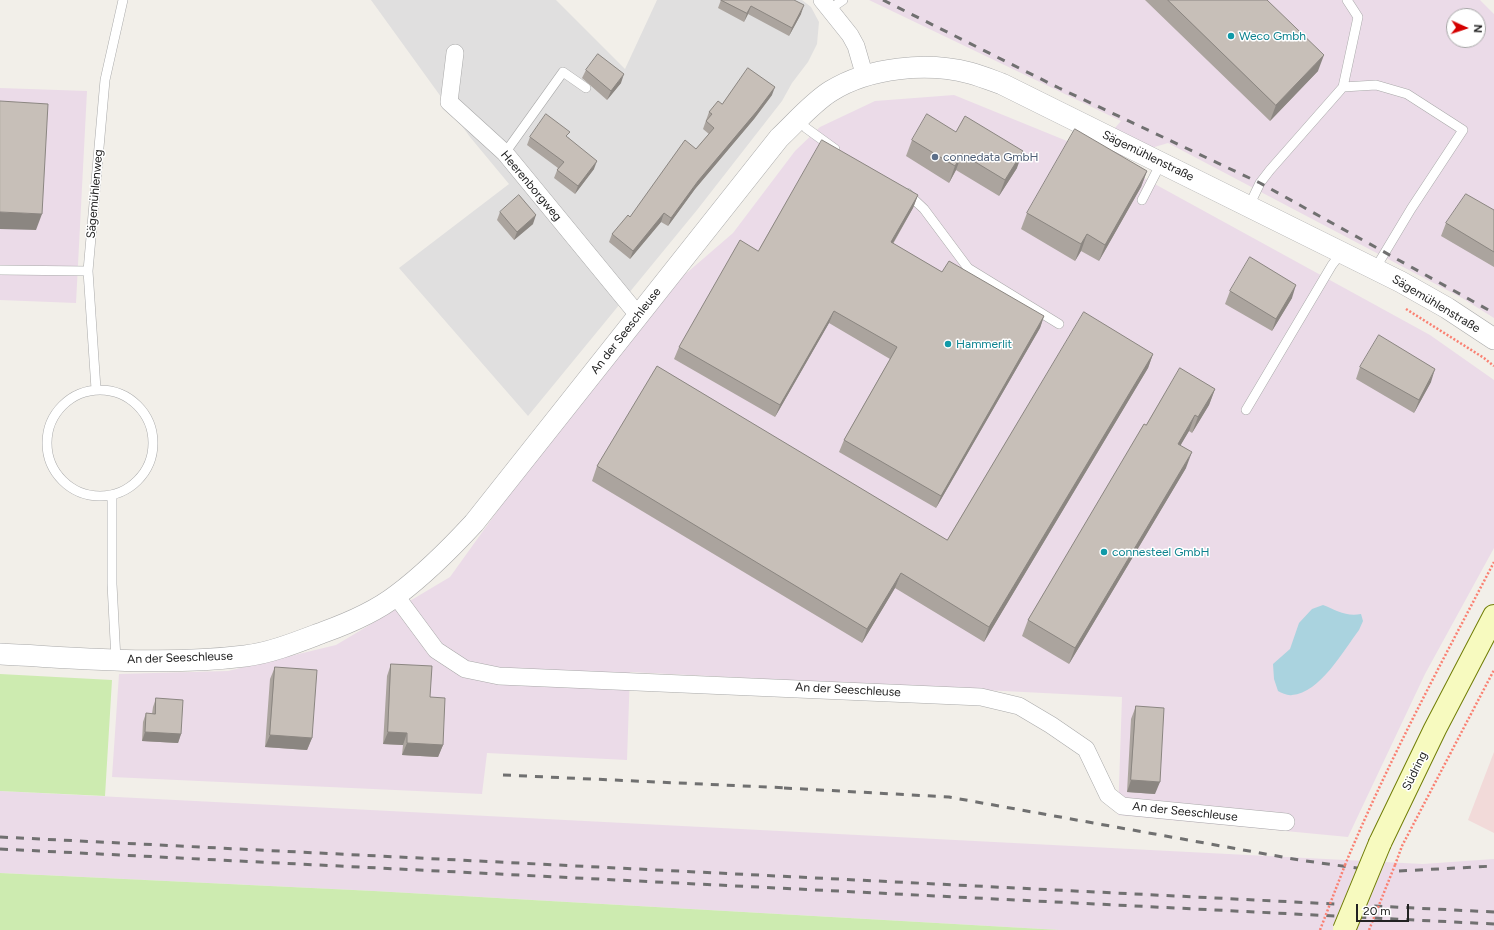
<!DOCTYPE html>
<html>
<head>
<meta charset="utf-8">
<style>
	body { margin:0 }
	#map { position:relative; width:1494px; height:930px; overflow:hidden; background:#f2efe9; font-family:Figtree,sans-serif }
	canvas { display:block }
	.north { position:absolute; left:1446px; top:8px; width:40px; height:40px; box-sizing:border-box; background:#fff; border:1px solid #a7a7a7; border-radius:50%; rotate:93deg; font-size:11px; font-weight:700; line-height:16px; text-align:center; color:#222 }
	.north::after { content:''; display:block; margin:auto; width:14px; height:18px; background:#d40000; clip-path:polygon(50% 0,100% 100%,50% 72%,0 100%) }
	.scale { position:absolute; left:1356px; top:904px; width:53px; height:18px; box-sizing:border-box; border:2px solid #222; border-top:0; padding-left:5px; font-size:12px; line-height:14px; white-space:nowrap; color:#222; -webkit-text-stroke:3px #fff; paint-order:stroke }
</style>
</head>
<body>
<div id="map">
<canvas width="1494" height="930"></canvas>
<div class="north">N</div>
<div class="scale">20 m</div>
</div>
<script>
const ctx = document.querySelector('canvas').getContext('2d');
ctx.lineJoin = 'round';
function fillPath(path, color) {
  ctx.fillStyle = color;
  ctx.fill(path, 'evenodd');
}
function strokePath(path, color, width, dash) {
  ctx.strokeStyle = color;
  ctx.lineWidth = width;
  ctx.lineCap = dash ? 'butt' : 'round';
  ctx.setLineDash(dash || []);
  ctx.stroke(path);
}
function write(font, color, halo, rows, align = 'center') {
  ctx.font = font + ' Figtree,sans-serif';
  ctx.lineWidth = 3;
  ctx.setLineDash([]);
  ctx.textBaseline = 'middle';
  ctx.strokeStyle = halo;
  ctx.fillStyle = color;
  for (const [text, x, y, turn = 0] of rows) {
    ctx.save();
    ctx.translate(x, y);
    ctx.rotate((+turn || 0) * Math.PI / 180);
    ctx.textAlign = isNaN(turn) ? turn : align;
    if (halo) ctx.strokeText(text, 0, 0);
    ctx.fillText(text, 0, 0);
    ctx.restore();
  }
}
fillPath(new Path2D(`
	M371 0H556L625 69 657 0H802L811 7 819 22 817 44 808 62 792 83 782 101 697 210 528 416 399 268 509 184 470 137Z`), '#e0dfdf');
fillPath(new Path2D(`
	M1494 752V833L1468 820Z`), '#f2dad9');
fillPath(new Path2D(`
	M869 0H1480L1494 14V318L1462 298 1168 143 1111 160 1430 335 1494 380V548L1425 674 1348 837 1118 815 1122 697 630 672 627 760 487 753 482 794 112 777 119 674 228 671 336 645 450 577 638 315 733 233 795 151 820 127 875 101 954 95 1094 152 1121 121ZM1454 16H1478V40H1454Z
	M0 88 87 91 76 303 0 300Z
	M0 791 1423 864 1494 859V930H1060L374 891 0 873Z`), '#ebdbe8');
fillPath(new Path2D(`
	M0 674 112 680 105 796 0 791Z
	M0 873 374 891 1060 930H0Z`), '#cdebb0');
fillPath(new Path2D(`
	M1323 605C1336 610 1346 617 1361 614L1363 621 1359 630C1343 651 1320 693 1292 695 1288 696 1282 693 1278 691L1274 679 1273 664 1290 649 1299 623 1312 609Z`), '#aad3df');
const service = new Path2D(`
	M830 9 843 0
	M1343 87 1358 17 1347 0
	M799 119 806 128 835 149
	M505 153 563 72 586 88
	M907 193 924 209 968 268 1059 324
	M1142 200 1161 163
	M1249 206 1260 183 1270 170 1343 87 1376 85 1407 94 1463 130 1411 209 1375 269
	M0 270 88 271
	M96 389 88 271 105 80 123 0
	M47 443a53 53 0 1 1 106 0a53 53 0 1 1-106 0Z
	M1246 410 1332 265 1342 252
	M112 495V584L116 660`);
const minor = new Path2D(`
	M822 0 850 35 856 46 865 77
	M455 53 449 102 505 153 638 315
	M396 596 436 650 465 669 499 676 981 697 1019 706 1051 725 1086 749 1108 795 1122 806 1286 822`);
const tertiary = new Path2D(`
	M0 654C81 658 164 666 245 656 271 653 300 641 324 632 349 623 375 612 397 595 425 574 450 549 474 523L779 138C795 123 813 102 831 91 870 67 927 62 970 73 981 76 991 80 1002 84L1401 282 1447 308 1494 339`);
const secondary = new Path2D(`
	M1380 843 1435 729 1494 616`);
strokePath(service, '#a9a9a9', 10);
strokePath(minor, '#a9a9a9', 18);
strokePath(tertiary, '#a9a9a9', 22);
strokePath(secondary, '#707d05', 24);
strokePath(new Path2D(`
	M1406 309 1484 358 1494 366
	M1345 865C1388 761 1442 662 1494 562
	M1395 865 1402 846 1494 670`), '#fa8072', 2.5, [2, 2]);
strokePath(service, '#fff', 9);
strokePath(minor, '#fff', 17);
strokePath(tertiary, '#fff', 21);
strokePath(secondary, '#f7fabf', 22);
strokePath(new Path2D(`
	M883 0 1059 88 1260 183 1494 313
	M503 775 789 788
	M784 788 949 797 1299 860 1364 869
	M0 837 1494 912
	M0 849 1494 924
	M1399 871 1494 866`), '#707070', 3, [8, 8]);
const secondaryBridge = new Path2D(`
	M1344 930 1380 843`);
strokePath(secondaryBridge, '#707d05', 24, []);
strokePath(new Path2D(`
	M1320 930 1345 865
	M1369 930 1395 865`), '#fa8072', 2.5, [2, 2]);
strokePath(secondaryBridge, '#f7fabf', 22);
fillPath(new Path2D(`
	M721 0H794L801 14 789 36 748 14 744 22 718 8Z
	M1145 0H1267L1318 71 1270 121Z
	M586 70 621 83 607 100 582 78Z
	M772 95 754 119 695 189 668 226 661 222 630 259 609 242 612 234 630 217 696 149 709 134 703 129 709 112 722 104Z
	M530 137H568L594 169 575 194 554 178 558 168 527 145Z
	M912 140 1017 168 999 196 956 170 949 183 906 156Z
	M1147 171 1141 187 1099 261 1081 251 1075 261 1021 229 1027 213Z
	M918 195 913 208 893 244 942 272 1044 316 1040 328 936 508 839 452 844 440 890 359 829 323 775 417 674 359 679 347 758 251Z
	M1494 210V267L1441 236 1446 223Z
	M500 212 533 224 514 240 497 220Z
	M1230 291 1292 298 1272 331 1225 304Z
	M1153 354 1148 368 984 642 895 588 862 643 592 481 597 466 947 540Z
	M1360 367 1431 382 1414 413 1356 379Z
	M1215 389 1209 405 1192 433 1189 431 1180 445 1186 468 1069 664 1022 636 1028 620 1146 425Z
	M391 664 430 697 443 745 438 757 402 755 403 745 383 744 387 676Z
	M275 667 312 738 307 750 265 747 270 679Z
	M156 698 181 734 178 743 142 741 143 722 146 713 152 714 153 707Z
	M1136 706 1155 794 1127 792 1131 719Z`), '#aba49e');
fillPath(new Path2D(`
	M804 5 801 14 789 36 792 28Z
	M751 6 748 14 744 22 747 13Z
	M1324 55 1318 71 1270 121 1276 105Z
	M624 74 621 83 607 100 611 91Z
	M775 87 772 95 754 119 695 189 668 226 671 218 698 181Z
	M1023 151 1017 168 999 196 1005 180Z
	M962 154 956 170 949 183 955 166Z
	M597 161 594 169 575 194 578 186Z
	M1147 171 1141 187 1099 261 1105 245Z
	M918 195 913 208 886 255 891 242Z
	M0 212 42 214 36 230 0 229Z
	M664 213 661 222 630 259 633 251Z
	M536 215 533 224 514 240 517 232Z
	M1087 234 1081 251 1075 261 1081 244Z
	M1296 285 1292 298 1272 331 1276 319Z
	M834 311 829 323 775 417 780 405Z
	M1044 316 1040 328 936 508 941 496Z
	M1153 354 1148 368 984 642 989 627Z
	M1435 369 1431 382 1414 413 1419 400Z
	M1215 389 1209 405 1192 433 1198 417Z
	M1195 415 1189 431 1172 460 1178 444Z
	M1192 452 1186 468 1069 664 1075 648Z
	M901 573 895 588 862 643 867 629Z
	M145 732 181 734 178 743 142 741Z
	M388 732 407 733 403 745 383 744Z
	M270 735 312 738 307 750 265 747Z
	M407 743 443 745 438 757 402 755Z
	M1131 780 1160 782 1155 794 1127 792Z`), '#8b8681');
const building = new Path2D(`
	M721 0H794L804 5 792 28 751 6 747 13Z
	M1168 0H1267L1324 55 1276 105Z
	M598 54 624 74 611 91 586 70Z
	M748 68 775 87 757 111 698 181 671 218 664 213 633 251 612 234 628 215 630 217 685 140 696 149 714 128 706 121 712 114 709 112 718 101 722 104Z
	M0 101 48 104 42 214 0 212Z
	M546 114 570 132 566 136 597 161 578 186 557 170 564 162 530 137Z
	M927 114 956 132 965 116 1023 151 1005 180 962 154 955 166 912 140Z
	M1075 129 1147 171 1105 245 1087 234 1081 244 1027 213Z
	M822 140 918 195 891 242 942 272 949 261 1044 316 941 496 844 440 897 347 834 311 780 405 679 347 740 240 758 251Z
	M1466 194 1494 210V252L1446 223Z
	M519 195 536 215 517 232 500 212Z
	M1250 257 1296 285 1276 319 1230 291Z
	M1084 312 1153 354 989 627 901 573 867 629 597 466 657 366 947 540Z
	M1379 335 1435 369 1419 400 1360 367Z
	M1180 368 1215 389 1198 417 1195 415 1178 444 1192 452 1075 648 1028 620 1144 424 1146 425Z
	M391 664 432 666 430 697 445 698 443 745 407 743V733L388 732Z
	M275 667 317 670 312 738 270 735Z
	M156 698 183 700 181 734 145 732 146 713 155 714Z
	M1136 706 1164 708 1160 782 1131 780Z`);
fillPath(building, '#c7bfb8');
strokePath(building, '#8b8681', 1);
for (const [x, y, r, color] of [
	[1231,36,4,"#0f9aa8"],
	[935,157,4,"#5c6f8a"],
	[948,344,4,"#0f9aa8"],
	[1104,552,4,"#0f9aa8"]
]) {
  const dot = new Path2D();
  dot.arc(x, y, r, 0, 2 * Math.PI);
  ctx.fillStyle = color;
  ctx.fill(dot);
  strokePath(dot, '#fff', 1.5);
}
write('12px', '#0d838f', '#fff', [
	["Weco Gmbh",1239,36],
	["Hammerlit",956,344],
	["connesteel GmbH",1112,552]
], 'left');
write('12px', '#222', '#fff', [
	["Sägemühlenstraße",1148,156,26],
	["Heerenborgweg",531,186,50],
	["Sägemühlenweg",95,194,-85],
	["Sägemühlenstraße",1436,304,31],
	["An der Seeschleuse",626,331,-52],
	["An der Seeschleuse",180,658,-2],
	["An der Seeschleuse",848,690,3],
	["Südring",1415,771,-64],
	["An der Seeschleuse",1185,812,6]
]);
write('12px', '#4e5e75', '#fff', [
	["connedata GmbH",943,157]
], 'left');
</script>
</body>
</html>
